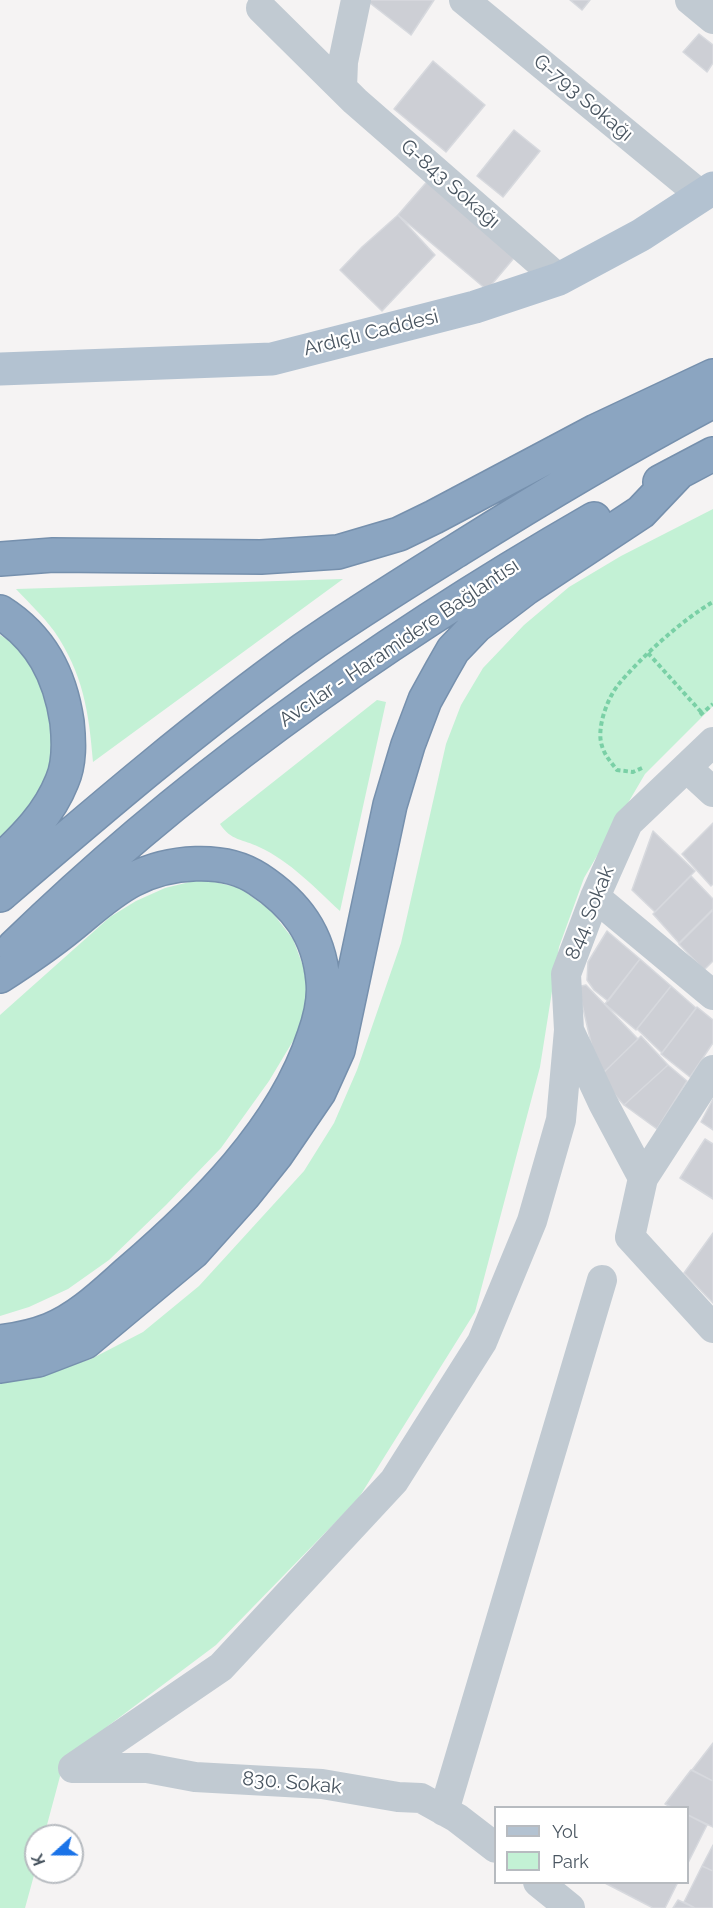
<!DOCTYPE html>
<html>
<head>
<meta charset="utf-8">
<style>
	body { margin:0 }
	#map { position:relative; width:713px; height:1908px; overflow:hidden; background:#f5f3f3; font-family:Raleway,sans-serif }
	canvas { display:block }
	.legend { position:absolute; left:494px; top:1806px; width:195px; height:78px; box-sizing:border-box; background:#fff; border:2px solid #b7bbc0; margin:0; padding:8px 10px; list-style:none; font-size:18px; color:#4a5661 }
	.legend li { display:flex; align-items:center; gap:12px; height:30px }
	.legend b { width:30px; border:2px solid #b7bbc0 }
	.north { position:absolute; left:24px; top:1824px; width:60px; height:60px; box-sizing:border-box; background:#fff; border:2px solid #b7bbc0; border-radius:50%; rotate:249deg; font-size:16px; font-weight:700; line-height:24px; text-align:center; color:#4a5661 }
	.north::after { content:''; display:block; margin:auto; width:21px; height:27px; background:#1a73e8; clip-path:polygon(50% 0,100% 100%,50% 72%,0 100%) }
</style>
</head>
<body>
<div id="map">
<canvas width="713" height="1908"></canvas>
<ul class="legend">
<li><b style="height:8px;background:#b3c2d1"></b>Yol</li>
<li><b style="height:16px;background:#c3f1d5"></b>Park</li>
</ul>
<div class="north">K</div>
</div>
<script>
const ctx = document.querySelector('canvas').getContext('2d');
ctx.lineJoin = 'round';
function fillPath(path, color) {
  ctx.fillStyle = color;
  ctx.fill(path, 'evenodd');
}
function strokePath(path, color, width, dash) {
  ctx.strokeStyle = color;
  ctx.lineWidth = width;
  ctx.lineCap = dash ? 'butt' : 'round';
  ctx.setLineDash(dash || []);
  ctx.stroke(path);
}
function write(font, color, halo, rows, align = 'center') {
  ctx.font = font + ' Raleway,sans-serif';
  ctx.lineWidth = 4.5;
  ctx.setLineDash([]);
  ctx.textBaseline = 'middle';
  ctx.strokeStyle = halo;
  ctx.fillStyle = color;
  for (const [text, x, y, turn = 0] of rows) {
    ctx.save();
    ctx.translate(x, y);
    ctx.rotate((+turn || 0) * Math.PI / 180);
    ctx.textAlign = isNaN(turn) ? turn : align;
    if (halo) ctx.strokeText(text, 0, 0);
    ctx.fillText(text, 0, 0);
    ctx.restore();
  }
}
fillPath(new Path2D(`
	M713 509V706L645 774 584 878 559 947 540 1067 475 1312 358 1499 216 1645 108 1726 62 1769 44 1836H36V1868L25 1908H0V1382L34 1377 91 1359 143 1332 199 1286 304 1171 334 1123 357 1070 401 943 446 744 461 705 483 668 524 625 569 587 621 556Z
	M343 579 93 762C89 712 83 673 54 631 43 616 29 603 16 589Z
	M0 635C53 666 69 746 38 798 29 813 14 826 0 837Z
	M377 700 386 702 340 911C315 888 290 861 259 847 243 839 231 841 220 824Z
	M202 879 240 888 271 911 293 939 303 966 309 999 296 1036 269 1081 221 1148 166 1205 109 1260 68 1289 29 1307 0 1316V1015L110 917 136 901 165 888Z`), '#c3f1d5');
const building = new Path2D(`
	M366 0H434L411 35Z
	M570 0H590L582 10Z
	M699 34 713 45V63L707 72 683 52Z
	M433 61 485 105 446 152 394 109Z
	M514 130 540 151 503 197 477 176Z
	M431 177 519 252 487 290 398 215Z
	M398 215 435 255 382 311 340 270 362 247Z
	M713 823V884L711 886 682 854Z
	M653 831 695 871 655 912 632 890Z
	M691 876 713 899V909L679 943 653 914Z
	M713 910V961L704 970 679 944Z
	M607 931 640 959 608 1001 594 990 587 980 588 962Z
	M640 959 671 986 636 1030 605 1004Z
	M586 985 638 1039 599 1077 579 991 581 986Z
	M671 986 696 1008 662 1053 637 1029Z
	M697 1007 713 1020V1043L690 1077 661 1054Z
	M641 1036 668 1065 624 1105 599 1077Z
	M668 1065 687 1081 657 1129 624 1105Z
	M713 1099V1130L701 1122Z
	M705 1139 713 1144V1199L680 1178Z
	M713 1233V1303L684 1273Z
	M713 1743V1781L692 1770Z
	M691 1770 713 1781V1827L688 1815V1808H673L665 1804Z
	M688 1815 707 1825 688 1863Z
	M713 1845V1871L702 1866Z
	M702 1866 713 1871V1908H695L684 1902Z
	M603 1882H678L665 1908H653Z
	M678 1900 695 1908H673Z`);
fillPath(building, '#cdcfd5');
strokePath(building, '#d7d9de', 1.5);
const highway = new Path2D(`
	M660 482 713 454
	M0 559 53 555 261 557 338 552 399 534 434 517 596 431 713 376
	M0 612C41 638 60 675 67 722 69 741 70 763 62 781 49 814 25 838 0 861
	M0 895C98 811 197 726 303 650 354 614 406 582 459 549 542 497 626 447 713 401
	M14 947C187 778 385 639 594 519
	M0 976C23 961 47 945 69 927 89 911 109 892 132 880 168 861 224 856 258 879 296 904 319 934 323 981 325 999 320 1019 314 1036 283 1130 202 1209 129 1272 105 1293 80 1318 50 1330 35 1336 16 1340 0 1342
	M0 1366 38 1360 85 1342 193 1252 244 1195 276 1155 319 1092 338 1050 390 805 408 745 425 700 441 671 453 650 476 626 526 588 641 512 679 472`);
strokePath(highway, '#7690ad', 36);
strokePath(new Path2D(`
	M648 653 702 713
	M700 715 713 704
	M642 768 633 772 617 770C611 762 605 756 602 746 596 729 607 699 618 685 640 658 683 619 713 602`), '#7ad0a6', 4, [4.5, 3]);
strokePath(new Path2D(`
	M464 0 702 196
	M690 0 713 19
	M261 8 355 101 559 279
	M342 88 343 62 356 0
	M687 768 713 792
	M595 897 713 995
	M713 1070 643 1178 630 1237 713 1328
	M643 1178 603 1103 569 1030 566 974 595 897 628 823 713 742
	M73 1768 221 1667 394 1481 482 1342 532 1221 561 1120 569 1030
	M73 1768H147L195 1777 322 1784 398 1797 421 1798 457 1818 496 1848
	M444 1811 602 1280
	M538 1882 570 1908`), '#c1cad2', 30);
strokePath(new Path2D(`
	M0 369 272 359 475 307 559 279 641 235 713 188`), '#b3c2d1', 33);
strokePath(highway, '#8ba5c1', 33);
write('20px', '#4a5661', '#fff', [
	["G-793 Sokağı",583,98,40],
	["G-843 Sokağı",450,184,41],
	["Ardıçlı Caddesi",371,333,-14],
	["Avcılar - Haramidere Bağlantısı",399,643,-34],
	["844. Sokak",590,913,-68],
	["830. Sokak",292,1783,5]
]);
</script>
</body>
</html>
